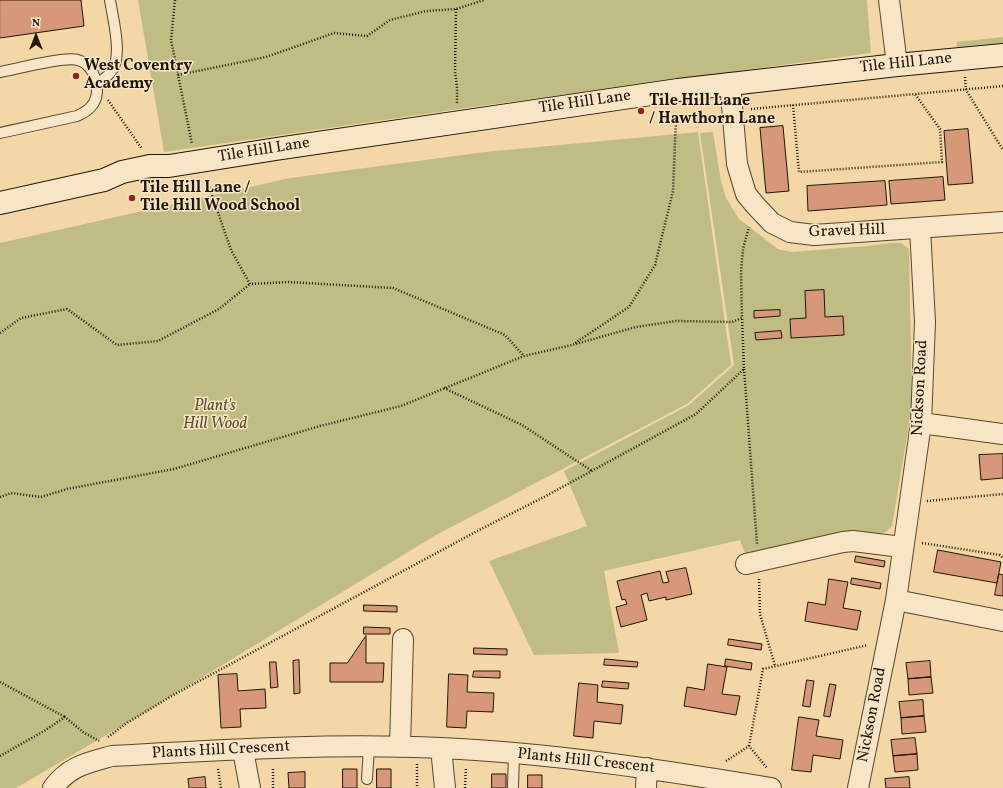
<!DOCTYPE html>
<html>
<head>
<meta charset="utf-8">
<style>
	body { margin:0 }
	#map { position:relative; width:1003px; height:788px; overflow:hidden; background:#f3d7a7; font-family:Vollkorn,serif }
	canvas { display:block }
	.north { position:absolute; left:16px; top:16px; width:40px; height:40px; -webkit-text-stroke:3px #f7e5c6; paint-order:stroke; rotate:0deg; font-size:11px; font-weight:700; line-height:16px; text-align:center; color:#201608 }
	.north::after { content:''; display:block; margin:auto; width:14px; height:18px; background:#201608; clip-path:polygon(50% 0,100% 100%,50% 72%,0 100%) }
</style>
</head>
<body>
<div id="map">
<canvas width="1003" height="788"></canvas>
<div class="north">N</div>
</div>
<script>
const ctx = document.querySelector('canvas').getContext('2d');
ctx.lineJoin = 'round';
function fillPath(path, color) {
  ctx.fillStyle = color;
  ctx.fill(path, 'evenodd');
}
function strokePath(path, color, width, dash) {
  ctx.strokeStyle = color;
  ctx.lineWidth = width;
  ctx.lineCap = dash ? 'butt' : 'round';
  ctx.setLineDash(dash || []);
  ctx.stroke(path);
}
function write(font, color, halo, rows, align = 'center') {
  ctx.font = font + ' Vollkorn,serif';
  ctx.lineWidth = 3;
  ctx.setLineDash([]);
  ctx.textBaseline = 'middle';
  ctx.strokeStyle = halo;
  ctx.fillStyle = color;
  for (const [text, x, y, turn = 0] of rows) {
    ctx.save();
    ctx.translate(x, y);
    ctx.rotate((+turn || 0) * Math.PI / 180);
    ctx.textAlign = isNaN(turn) ? turn : align;
    if (halo) ctx.strokeText(text, 0, 0);
    ctx.fillText(text, 0, 0);
    ctx.restore();
  }
}
fillPath(new Path2D(`
	M138 0H867L871 53 466 108 164 152Z
	M1003 37V43L957 47V42Z
	M698 132 731 365 687 404 436 535 127 723 16 788H0V243L290 178 485 152Z
	M713 132 721 181 726 198 739 219 778 249 791 252 868 246 891 243H901L909 249 912 406 892 526 887 531 876 536 857 531H841L746 556 740 540 604 571 619 653 534 655 489 561 587 526 564 471 689 405 734 365 700 133Z`), '#c0bd84');
const building = new Path2D(`
	M0 0H81L84 26 0 38Z
	M783 126 789 191 766 193 760 128Z
	M968 129 973 183 948 185 944 131Z
	M943 177 945 200 891 204 889 181Z
	M885 181 887 205 808 211 807 186Z
	M824 290 825 317 843 316 844 335 791 338 790 319 806 318 805 291Z
	M780 310V316L754 318V311Z
	M781 331 782 338 756 340 755 333Z
	M1003 454V478L981 480 979 455Z
	M938 550 1001 562 997 583 934 572Z
	M856 556 885 561 884 567 855 562Z
	M686 568 692 594 666 600V597L649 601 647 593 641 595 647 620 621 627 616 607 627 604 625 599 622 600 617 581 660 571 663 583 669 582 666 572Z
	M999 574 1003 575V596L995 595Z
	M852 578 881 583 880 589 851 584Z
	M829 579 848 582 843 608 861 611 857 630 805 621 808 602 825 605Z
	M364 605 397 606V612L364 611Z
	M364 627 390 628V634H364Z
	M366 636V663H384L383 682H330V663H347Z
	M729 639 762 644 761 650 728 645Z
	M474 648 507 649V655L474 654Z
	M605 659 638 662 637 667 604 665Z
	M726 659 752 663 751 670 725 666Z
	M299 660 300 693 294 694 293 661Z
	M930 661 931 677 908 679 906 663Z
	M270 662H276L278 687 271 688Z
	M708 664 727 667 722 694 740 696 736 715 684 706 687 687 704 690Z
	M474 671H500V678L473 677Z
	M237 674 238 691 265 689 266 708 240 709 241 727 221 728 218 675Z
	M449 674 468 675 467 692 494 693 493 712 467 711 466 728 447 727Z
	M931 677 933 693 909 695 908 679Z
	M807 680 814 681 810 707 803 706Z
	M603 681 629 683 628 689 602 687Z
	M579 683 598 685 597 702 623 705 621 724 594 721 593 738 574 736Z
	M830 684 836 685 830 717 824 716Z
	M923 700 924 716 901 718 899 702Z
	M924 716 926 732 902 734 901 718Z
	M799 717 819 720 816 736 843 740 840 759 813 755 811 772 792 770Z
	M915 738 917 754 893 756 891 740Z
	M917 754 918 770 895 772 893 756Z
	M343 769H357V788H343Z
	M377 769H391V788H377Z
	M305 772V788H289L288 773Z
	M492 774H506V788H492Z
	M528 775H542V788H528Z
	M205 777 206 788H189L188 779Z
	M909 777 910 788H886L885 779Z`);
fillPath(building, '#d79779');
strokePath(building, '#201608', 1);
const service = new Path2D(`
	M0 72C16 69 66 56 78 60 92 64 97 79 97 92 96 105 88 111 77 116L0 133
	M97 84C103 80 109 75 113 69 122 53 113 19 110 0
	M367 779 369 747
	M513 786 514 754`);
const minor = new Path2D(`
	M889 0 897 65
	M730 83 737 164 746 194 755 205 772 223 790 232 814 235 1003 222
	M921 423 1003 434
	M746 564 843 542 853 541 902 547
	M896 600 1003 621
	M400 747 403 639
	M441 748 445 788
	M243 750 250 788
	M53 788C69 766 87 763 112 756 221 750 331 743 441 748 552 753 662 770 771 788
	M646 788 647 768
	M858 788 896 600 921 423 925 322 920 228`);
const secondary = new Path2D(`
	M0 203 104 180 122 172 150 166H169L276 149 678 90 897 65 1003 55`);
strokePath(service, '#554630', 12);
strokePath(minor, '#554630', 22);
strokePath(secondary, '#201608', 24);
strokePath(new Path2D(`
	M175 0 171 40 192 144
	M456 9 455 71 457 88V103
	M178 75 266 57 334 33 367 36 390 20 426 11 456 9 484 0
	M965 77 966 90 1003 150
	M108 100 142 149
	M793 105 799 172 942 162 940 129 915 94
	M751 109 1003 86
	M207 181 231 250 250 284 288 282 393 288 505 335 524 356
	M0 333 21 318 67 309 117 345 158 341 219 309 250 284
	M575 343 629 307 655 265 673 191 676 118
	M744 369 757 544
	M444 388 522 425 592 471
	M0 497 11 493 41 497 67 489 174 469 320 426 401 406 524 356 572 345 636 327 676 321 732 322 742 318 741 272 743 249 749 227
	M927 501 1003 494
	M922 543 1000 555 1003 558
	M759 579 760 614 775 666
	M0 682 65 717
	M108 737 127 723 175 694 481 529 544 497 696 414 744 369 742 318
	M749 746 763 669 868 645
	M0 756 44 731 65 717 83 732 99 741
	M726 761 749 746 767 768
	M417 764V788
	M218 769 221 788
	M273 788V767
	M465 788 466 767`), '#201608', 2.5, [1, 2]);
strokePath(service, '#f7e5c6', 10);
strokePath(minor, '#f7e5c6', 20);
strokePath(secondary, '#f7e5c6', 22);
for (const [x, y, r, color] of [
	[76,76,4,"#8f2418"],
	[641,111,4,"#8f2418"],
	[132,198,4,"#8f2418"]
]) {
  const dot = new Path2D();
  dot.arc(x, y, r, 0, 2 * Math.PI);
  ctx.fillStyle = color;
  ctx.fill(dot);
  strokePath(dot, '#f7e5c6', 1.5);
}
write('16px', '#201608', '#f7e5c6', [
	["Tile Hill Lane",906,64,-6],
	["Tile Hill Lane",585,103,-8],
	["Tile Hill Lane",264,151,-9],
	["Gravel Hill",847,232,-2],
	["Nickson Road",921,388,-87],
	["Nickson Road",873,715,-79],
	["Plants Hill Crescent",221,751,-3],
	["Plants Hill Crescent",586,762,6]
]);
write('bold 16px', '#201608', '#f7e5c6', [
	["West Coventry",84,67],
	["Academy",84,85],
	["Tile Hill Lane",649,102],
	["/ Hawthorn Lane",649,120],
	["Tile Hill Lane /",140,189],
	["Tile Hill Wood School",140,207]
], 'left');
write('italic 16px', '#585033', '#f7e5c6', [
	["Plant's",215,407],
	["Hill Wood",215,425]
]);
</script>
</body>
</html>
